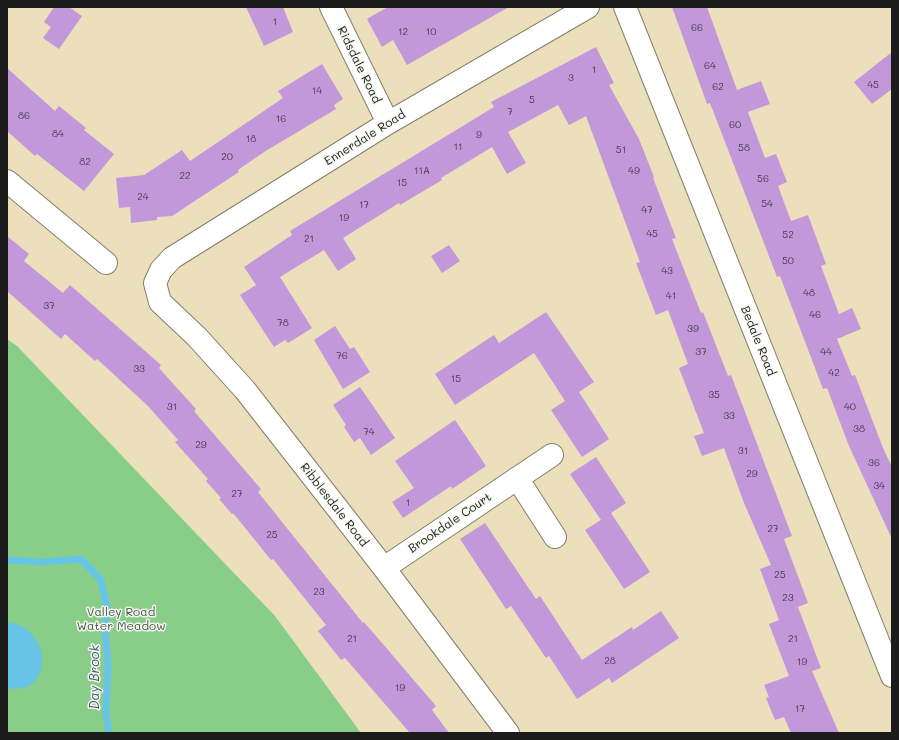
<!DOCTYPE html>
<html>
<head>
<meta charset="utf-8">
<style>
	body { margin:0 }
	#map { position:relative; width:899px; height:740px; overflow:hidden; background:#ebdfbc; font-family:Mali,sans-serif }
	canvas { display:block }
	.frame { position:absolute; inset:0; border:8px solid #1c1c1c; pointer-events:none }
</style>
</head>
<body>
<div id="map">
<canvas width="899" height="740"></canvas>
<div class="frame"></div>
</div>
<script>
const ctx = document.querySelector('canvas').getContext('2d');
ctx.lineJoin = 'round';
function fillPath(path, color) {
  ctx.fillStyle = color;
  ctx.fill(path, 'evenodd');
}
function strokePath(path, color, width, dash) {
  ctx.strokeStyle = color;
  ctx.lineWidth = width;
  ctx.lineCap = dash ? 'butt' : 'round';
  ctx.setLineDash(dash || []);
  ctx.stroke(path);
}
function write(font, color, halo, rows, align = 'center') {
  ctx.font = font + ' Mali,sans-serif';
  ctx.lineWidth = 3;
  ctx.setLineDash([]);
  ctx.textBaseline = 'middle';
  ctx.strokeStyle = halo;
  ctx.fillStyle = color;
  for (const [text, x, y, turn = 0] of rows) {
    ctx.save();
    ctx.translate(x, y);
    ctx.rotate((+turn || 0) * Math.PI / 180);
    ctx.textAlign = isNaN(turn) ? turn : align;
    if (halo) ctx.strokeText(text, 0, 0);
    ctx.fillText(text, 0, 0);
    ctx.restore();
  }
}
fillPath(new Path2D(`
	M7 339 17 346 275 616 361 733H7Z`), '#89ce88');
fillPath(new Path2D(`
	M7 622C54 627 53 698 7 688Z`), '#68c4e6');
strokePath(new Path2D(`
	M7 560 42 562 81 559 101 580 107 608 105 631 108 665 106 713 109 733`), '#68c4e6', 7);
fillPath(new Path2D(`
	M54 7H69L82 16 59 49 43 38 51 27 44 22Z
	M246 7H283L293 32 264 46Z
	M388 7H509L407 65 393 40 382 47 367 19Z
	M672 7H707L737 90 761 81 770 104 748 112 765 158 776 154 787 182 778 186 791 221 808 215 826 264 821 266 839 314 852 308 861 329 837 339 852 376 855 375 883 448 892 467V539L849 446 827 388 823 389 780 276 777 277 710 103 707 104Z
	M596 47 614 83 609 85 639 139 654 177 653 178 676 238 672 239 701 313 703 312 728 376 731 375 792 536 784 539 808 603 798 607 821 668 812 671 839 733H791L784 717 775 720 766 698 769 697 764 685 789 676 769 624 779 620 760 569 771 565 744 503 724 448 702 456 694 436 704 433 679 368 688 364 668 310 656 315 636 263 640 262 586 116 569 125 558 105 508 132 526 163 507 174 492 147 441 178 442 180 400 205 399 203 343 238 356 259 338 271 324 250 280 277 312 328 288 343 285 340 274 347 240 295 256 285 244 267 292 235 290 231 494 107 491 102Z
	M892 52V89L872 104 854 82Z
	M322 64 343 99 334 105 336 109 264 152 238 170 239 172 172 216 157 217V220L131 223 130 207 119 208 116 178 144 175 182 150 190 161 283 98 278 91Z
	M7 68 55 111 59 106 86 128 84 130 114 154 84 191 37 154 35 156 7 131Z
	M7 236 29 254 24 261 63 293 70 285 161 365 159 368 196 409 194 411 261 489 258 492 363 623 364 622 436 706 432 710 449 733H410L345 658 341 660 318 631 326 625 273 559 271 560 233 513 232 514 219 499 221 498 206 481 208 479 175 442 178 440 148 406 97 359 95 361 65 334 61 339 7 291Z
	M449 245 460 261 442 273 431 256Z
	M546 312 594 382 579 392 609 439 582 457 551 410 565 401 534 353 455 405 435 374 494 335 499 343Z
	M335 326 350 349 354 347 370 372 343 389 314 340Z
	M360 387 395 438 371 455 360 438 354 442 344 427 346 425 333 405Z
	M455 420 486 466 452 489 451 486 403 518 392 502 414 488 395 461Z
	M596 457 626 503 611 513 650 572 624 589 585 530 601 520 570 474Z
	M485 523 536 599 540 596 582 660 632 627 633 630 661 611 679 638 612 683 609 678 577 699 549 656 546 658 511 606 506 609 460 539Z`), '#c398db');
const street = new Path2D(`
	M331 7 388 123
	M625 7 892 676
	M7 181 106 263
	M517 478 555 537
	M384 568 552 455
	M508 733 384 568 245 390 197 337 160 302 155 283 161 270 172 258 388 123 588 7`);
strokePath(street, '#847e6c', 24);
strokePath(street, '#fff', 22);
write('10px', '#463b4c', null, [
	["1",275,22],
	["66",697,28],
	["12",403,32],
	["10",431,32],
	["64",710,66],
	["1",594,70],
	["3",571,78],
	["45",873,85],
	["62",718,87],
	["14",317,91],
	["5",532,100],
	["7",510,112],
	["86",24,116],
	["16",281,119],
	["60",735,125],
	["84",58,134],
	["9",479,135],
	["18",251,139],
	["11",458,147],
	["58",744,148],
	["51",621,150],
	["20",227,157],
	["82",85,162],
	["11A",422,171],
	["49",634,171],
	["22",185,176],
	["56",763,179],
	["15",402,183],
	["24",143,197],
	["54",767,204],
	["17",364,205],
	["47",647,210],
	["19",344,218],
	["45",652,234],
	["52",788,235],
	["21",309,239],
	["50",788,261],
	["43",667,271],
	["48",809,293],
	["41",671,296],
	["37",49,306],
	["46",815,315],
	["78",283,323],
	["39",693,329],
	["37",701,352],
	["44",826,352],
	["76",342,356],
	["33",139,369],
	["42",834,373],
	["15",456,379],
	["35",714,395],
	["31",172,407],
	["40",850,407],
	["33",729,416],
	["38",859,429],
	["74",369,432],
	["29",201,445],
	["31",743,451],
	["36",874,463],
	["29",752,474],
	["34",879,486],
	["27",237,494],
	["1",408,503],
	["27",773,529],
	["25",272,535],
	["25",780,575],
	["23",319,592],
	["23",788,598],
	["21",352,639],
	["21",793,639],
	["28",610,661],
	["19",802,662],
	["19",400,688],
	["17",800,709]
]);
write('12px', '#1c1c1c', '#f6f6f2', [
	["Ridsdale Road",359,65,64],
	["Ennerdale Road",365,138,-32],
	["Bedale Road",758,341,68],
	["Ribblesdale Road",334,505,52],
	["Brookdale Court",450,523,-34]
]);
write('12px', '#425a42', '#f6f6f2', [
	["Valley Road",121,612],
	["Water Meadow",121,626]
]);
write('italic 13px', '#375763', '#f6f6f2', [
	["Day Brook",95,677,-90]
]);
</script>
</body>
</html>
